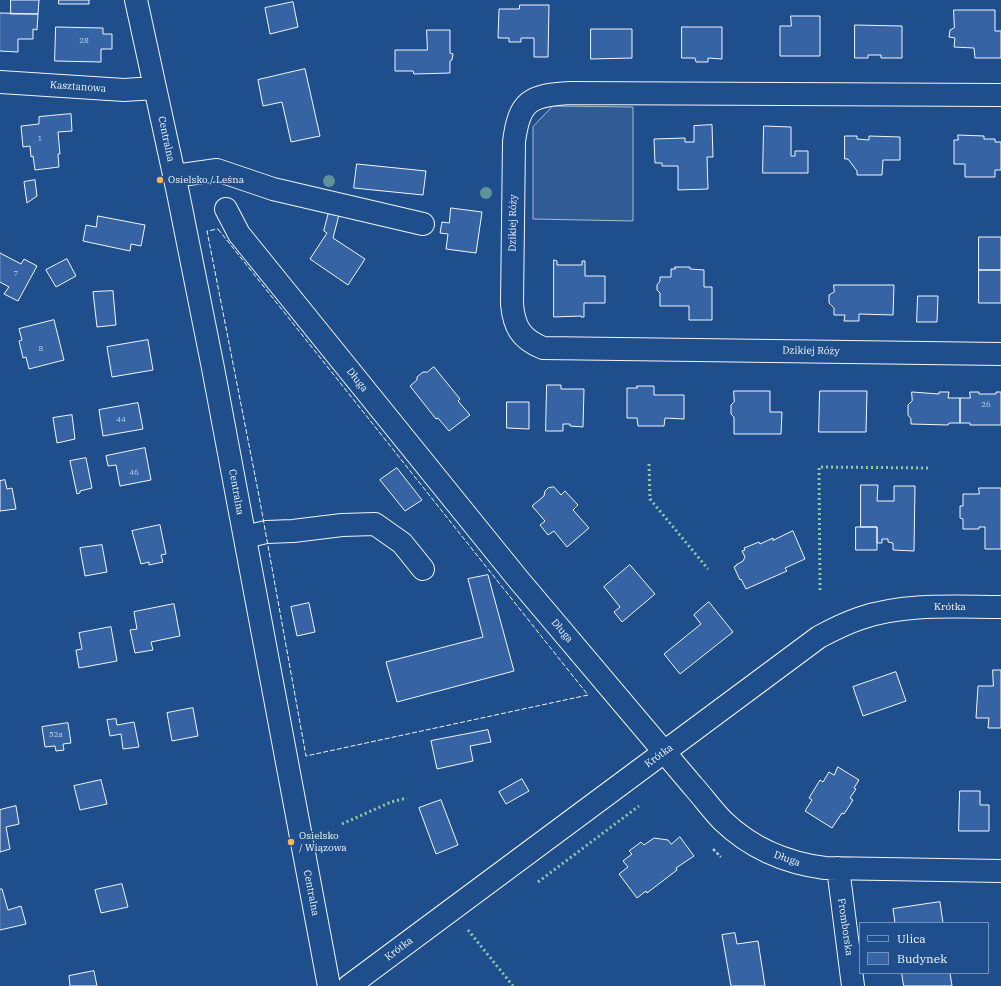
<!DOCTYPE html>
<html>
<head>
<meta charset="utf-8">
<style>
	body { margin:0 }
	#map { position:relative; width:1001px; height:986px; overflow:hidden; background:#1f4e8c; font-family:"IBM Plex Serif",serif }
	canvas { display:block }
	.legend { position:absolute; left:859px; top:922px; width:130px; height:52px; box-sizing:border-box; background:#1f4e8c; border:1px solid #7391ba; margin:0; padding:5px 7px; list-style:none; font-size:12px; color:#f2f6ff }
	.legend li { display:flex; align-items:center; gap:8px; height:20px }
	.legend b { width:20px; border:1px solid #7391ba }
</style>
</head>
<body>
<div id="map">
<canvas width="1001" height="986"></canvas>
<ul class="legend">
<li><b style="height:5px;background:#1f4e8c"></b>Ulica</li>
<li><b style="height:11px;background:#3563a3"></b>Budynek</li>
</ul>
</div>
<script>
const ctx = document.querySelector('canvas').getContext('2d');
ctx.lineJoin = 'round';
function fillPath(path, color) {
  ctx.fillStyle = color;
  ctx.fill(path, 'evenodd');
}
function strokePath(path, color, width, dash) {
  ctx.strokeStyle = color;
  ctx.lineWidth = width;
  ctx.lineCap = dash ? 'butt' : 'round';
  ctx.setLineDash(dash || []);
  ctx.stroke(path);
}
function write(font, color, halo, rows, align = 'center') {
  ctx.font = font + ' "IBM Plex Serif",serif';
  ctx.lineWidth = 3;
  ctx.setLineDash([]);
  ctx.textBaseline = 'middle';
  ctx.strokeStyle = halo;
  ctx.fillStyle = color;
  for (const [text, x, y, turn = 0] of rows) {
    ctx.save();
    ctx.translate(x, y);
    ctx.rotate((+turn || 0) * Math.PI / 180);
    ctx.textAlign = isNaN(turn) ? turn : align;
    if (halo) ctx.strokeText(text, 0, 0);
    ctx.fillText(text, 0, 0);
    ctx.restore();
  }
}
const built = new Path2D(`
	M553 106 633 107V221L533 219V127Z`);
fillPath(built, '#305b95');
strokePath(built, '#a8bbd7', 1);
const building = new Path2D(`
	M11 0H39L38 14H11Z
	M59 0H89V4H59Z
	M293 2 298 27 270 34 265 8Z
	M520 5H549L548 57H534V38H521V42H509V38H498L499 9H519Z
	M954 10H995V31H1001V58H975L974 48 954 47 955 38 949 37 950 30 954 28Z
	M0 13 38 14 37 30 33 29V39H18V52L0 51Z
	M791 16H820V56H780V26H791Z
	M855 25 902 26V58H881V55H868V58H855Z
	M56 27 103 28V34H112V49H101V62L55 61Z
	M682 27H722V59L708 58V62H696L695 58H682Z
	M591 29H632V58L591 59Z
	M427 30H450V53L453 54 452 60 450 61V73L414 74 413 71H395V50H427Z
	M305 69 320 136 291 142 282 102 263 106 258 80Z
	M71 114 72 131 58 132 60 154H58L59 167 35 170 33 156 31 157 30 146 23 147 21 126 39 124V117Z
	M712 125 713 157H707L708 189 678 190V166H662V163H655L654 139 685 138V142H694V126Z
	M764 126 791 127V156H795V151H808V173H763Z
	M958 135 984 136V139H995V142H1001V170H995V177H965V164H954V140H958Z
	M845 136H857V139L869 140V136L900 137V160H883L882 175H857V171L848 159H845Z
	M357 164 426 171 423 195 354 188Z
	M35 180 37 196 27 203 24 182Z
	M330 208 340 211 333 238 365 259 348 285 310 259 327 233 324 231Z
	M451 208 482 212 476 253 446 249 448 234 440 233 442 222 449 223Z
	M98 216 145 225 141 246 131 244 130 251 83 241 86 225 96 227Z
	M979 237H1001V270H979Z
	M0 253 21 264 24 259 37 266 18 301 4 294 9 287 0 282Z
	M67 259 76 276 56 287 46 270Z
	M554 260 557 261V265H582V261H585V276H605V303H584V317H581V316L554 317Z
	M675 267H690V269L704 270V287H712V320H689V306H660V293L657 290V285L660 281V277H671V269H675Z
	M979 270H1001V303H979Z
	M834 285H894L893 315 859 314V321H844L845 315H834V308L829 303V295L834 292Z
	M113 291 116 325 97 327 93 292Z
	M918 296H938L937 322H917Z
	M54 320 64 360 29 369 26 357 23 358 19 341 22 340 19 329Z
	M148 340 153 370 112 377 107 347Z
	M434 367 460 399 458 401 470 415 449 431 438 418 436 419 410 386 417 380V377L423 372H427Z
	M547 385H561V389H584L583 427 570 426V424H563V431H546Z
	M637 386H654V395H684V419L665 418 664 426H638L637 418H627V388H637Z
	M734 391H770V412H782L781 434H734V417L731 414V405L734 402Z
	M820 391H867L866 432H819Z
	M912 392 939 394V392H949L948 398H960V423H949L948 425 911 424V419L908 415V405L912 401Z
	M970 392H979V394H996V392H1001V425H970V423H960V398H970Z
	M507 402H529V429L507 428Z
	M138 403 143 429 103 436 99 410Z
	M72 415 75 439 57 443 53 418Z
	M145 448 151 480 120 486 116 465 108 466 106 456Z
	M86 458 92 488 80 491V493L77 494 70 461Z
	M397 468 422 500 405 511 380 480Z
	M5 480 7 489 12 488 16 509 0 511V481Z
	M861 485H878L877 501H894V486H915L914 551 893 550V543L888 542V539H882V543H877V527H861Z
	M554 487 561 495 565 491 578 505 573 510 589 528 567 547 554 531 548 535 540 525 545 521 532 506 544 496 545 491 548 488Z
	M979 488H1001V549H985V527H979V529H963V519L960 518V506H963V494H979Z
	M160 525 166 554 161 555 163 562 149 565V562L141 564 132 531Z
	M856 527H877V550H856Z
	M793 531 805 559 785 568 787 571 746 589 741 579 740 580 734 567 736 566V565L743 561 745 557 742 551 745 550 744 548 759 542 760 544 773 538V540Z
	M102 545 107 572 85 576 80 548Z
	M630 565 655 594 622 622 614 612 620 607 604 587Z
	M488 575 514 671 397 702 386 662 483 637 468 579Z
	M709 602 733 632 680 674 664 654 701 624 694 615Z
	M309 603 315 632 297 636 291 607Z
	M174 604 180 636 151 642 153 650 135 653 130 630 137 629 134 612Z
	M111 627 117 661 79 668 76 650 82 649 79 633Z
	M993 670H1001V728H988L989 718H976L978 686H993Z
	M896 672 906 701 863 716 853 687Z
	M193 708 198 736 172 741 167 713Z
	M116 719 117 725 134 722 139 747 123 749 121 734 110 736 107 720Z
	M68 723 71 743 63 744 64 750 56 751 55 746 45 747 42 727Z
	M488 730 491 742 470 746 473 761 437 769 431 741Z
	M838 767 859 780 854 788 856 789 850 798 853 800 844 814 842 813 832 828 805 811 812 800 809 798 820 780 823 782 829 772 834 775Z
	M522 779 529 791 506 804 499 792Z
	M101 780 107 804 80 810 74 786Z
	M960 791H980V805H989V831H959Z
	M441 800 458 845 436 854 419 808Z
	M16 806 19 824 6 827 10 849 0 852V810Z
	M680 837 694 856 676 868 677 870 647 893 646 891 637 898 619 874 628 867 623 861 632 854 629 851 641 842 644 845 654 838 668 840 671 844Z
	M122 884 128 907 101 913 95 890Z
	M0 889H2L8 910 21 906 26 924 0 930Z
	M940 902 943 923H895L893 909Z
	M735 933 737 944 758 941 765 986H731L722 935Z
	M94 971 97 986H70L69 976Z
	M902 973H950L952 986H904Z`);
fillPath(building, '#3563a3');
strokePath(building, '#f2f6ff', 1);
const minor = new Path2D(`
	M136 0 178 193 213 368 329 986
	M0 82 124 90 155 88
	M1001 95 570 93C530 95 519 101 514 142L512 304C514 327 521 339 543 348L1001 354
	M174 176 217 170 273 189 423 224
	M226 209 239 234 518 579 693 786C703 797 712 810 723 821 751 848 786 863 825 868L1001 871
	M245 537 266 532 293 531 342 525 375 524 402 543 423 569
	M838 868 853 986
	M349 986 819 637C832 630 846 623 861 618 905 603 955 607 1001 607`);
strokePath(minor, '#f2f6ff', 24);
strokePath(new Path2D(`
	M713 849 721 857`), '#b3c4dc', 2.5, [3, 2]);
strokePath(minor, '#1f4e8c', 22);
strokePath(new Path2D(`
	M649 464 650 499 708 569
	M820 590 819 467 931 468
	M342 824 391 802 407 798
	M538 882 639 806
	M468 930 513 986`), '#97c8a6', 3, [2, 3]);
strokePath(new Path2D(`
	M218 229 588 695 306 756 259 496 207 231Z`), '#f2f6ff', 1, [5, 2]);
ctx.fillStyle = '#61919a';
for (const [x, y] of [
	[329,181],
	[486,193]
]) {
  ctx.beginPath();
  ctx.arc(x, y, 6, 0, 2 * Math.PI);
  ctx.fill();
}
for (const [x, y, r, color] of [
	[160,180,4,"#ffb74d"],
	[291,842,4,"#ffb74d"]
]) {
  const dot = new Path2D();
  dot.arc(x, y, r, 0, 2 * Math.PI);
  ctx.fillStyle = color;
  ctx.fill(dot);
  strokePath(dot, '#1f4e8c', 1.5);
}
write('8px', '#c3d1e8', null, [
	["28",84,41],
	["1",40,139],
	["7",16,274],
	["8",41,349],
	["26",986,405],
	["44",121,420],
	["46",134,473],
	["52a",56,735]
]);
write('10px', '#f2f6ff', '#1f4e8c', [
	["Kasztanowa",78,87,4],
	["Centralna",166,139,78],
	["Dzikiej Róży",513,223,-89],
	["Dzikiej Róży",811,351,1],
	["Długa",357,380,51],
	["Centralna",236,492,80],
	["Krótka",950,607],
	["Długa",562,631,50],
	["Krótka",659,756,-36],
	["Długa",787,859,19],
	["Centralna",311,893,79],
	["Fromborska",845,927,82],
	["Krótka",399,949,-37]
]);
write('10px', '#f2f6ff', '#1f4e8c', [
	["Osielsko / Leśna",168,180],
	["Osielsko",299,836],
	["/ Wiązowa",299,848]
], 'left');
</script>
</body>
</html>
